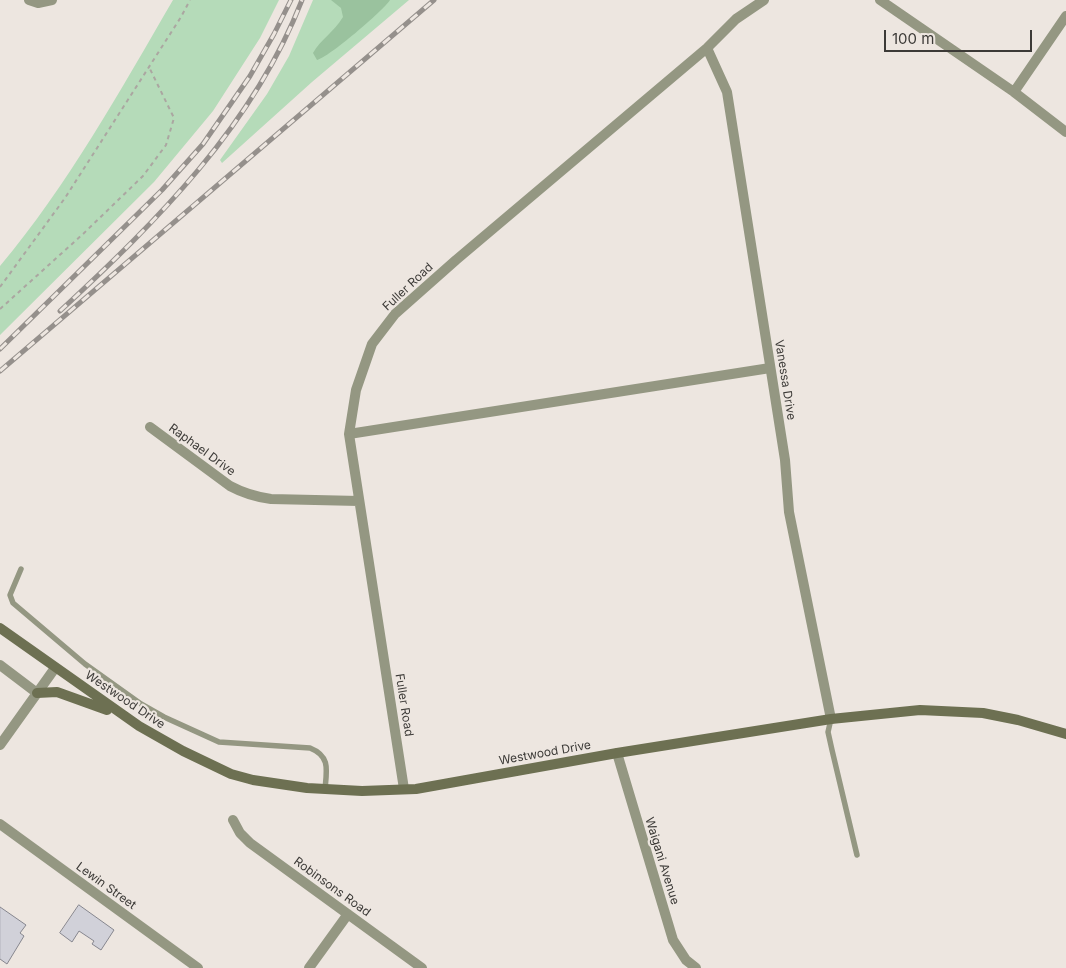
<!DOCTYPE html>
<html>
<head>
<meta charset="utf-8">
<style>
	body { margin:0 }
	#map { position:relative; width:1066px; height:968px; overflow:hidden; background:#ede6e0; font-family:Inter,sans-serif }
	canvas { display:block }
	.scale { position:absolute; left:884px; top:30px; width:148px; height:22px; box-sizing:border-box; border:2px solid #3c3a37; border-top:0; padding-left:6px; font-size:15px; line-height:18px; white-space:nowrap; color:#3c3a37; -webkit-text-stroke:4px #ede6e0; paint-order:stroke }
</style>
</head>
<body>
<div id="map">
<canvas width="1066" height="968"></canvas>
<div class="scale">100 m</div>
</div>
<script>
const ctx = document.querySelector('canvas').getContext('2d');
ctx.lineJoin = 'round';
function fillPath(path, color) {
  ctx.fillStyle = color;
  ctx.fill(path, 'evenodd');
}
function strokePath(path, color, width, dash) {
  ctx.strokeStyle = color;
  ctx.lineWidth = width;
  ctx.lineCap = dash ? 'butt' : 'round';
  ctx.setLineDash(dash || []);
  ctx.stroke(path);
}
function write(font, color, halo, rows, align = 'center') {
  ctx.font = font + ' Inter,sans-serif';
  ctx.lineWidth = 4.5;
  ctx.setLineDash([]);
  ctx.textBaseline = 'middle';
  ctx.strokeStyle = halo;
  ctx.fillStyle = color;
  for (const [text, x, y, turn = 0] of rows) {
    ctx.save();
    ctx.translate(x, y);
    ctx.rotate((+turn || 0) * Math.PI / 180);
    ctx.textAlign = isNaN(turn) ? turn : align;
    if (halo) ctx.strokeText(text, 0, 0);
    ctx.fillText(text, 0, 0);
    ctx.restore();
  }
}
fillPath(new Path2D(`
	M173 0H279L260 38 213 111 154 182 0 335V266C68 185 120 91 173 0Z
	M313 0H409L312 82 222 163 220 160 267 94 289 56Z`), '#b5dbb9');
fillPath(new Path2D(`
	M331 0H390C383 11 328 58 317 60L313 53C321 39 334 32 343 17L341 8Z`), '#9ac29e');
const building = new Path2D(`
	M79 905 114 930 101 950 92 944 94 941 79 931 72 942 60 933Z
	M0 907 26 925 20 933 24 936 7 964 0 959Z`);
fillPath(building, '#d1d1d9');
strokePath(building, '#86868e', 1);
strokePath(new Path2D(`
	M0 287 65 198 181 17 190 0
	M0 309 83 234 143 176 166 145 174 118 149 67`), '#aba6a1', 2, [4, 4]);
strokePath(new Path2D(`
	M21 569 10 595 13 603 85 664 141 704 164 717 219 742 310 748C330 756 327 769 325 789
	M831 719 828 732 832 750 857 855`), '#949782', 5.5);
strokePath(new Path2D(`
	M29 0 38 3 52 0
	M880 0 1014 92 1066 132
	M707 48 727 92 785 460 789 512 831 719
	M1014 92 1066 16
	M150 427 230 486C243 493 256 497 271 499L359 501
	M349 434 770 368
	M0 665 37 693
	M0 745 55 668
	M617 753 673 940 686 960 696 968
	M404 789 349 434 356 390 372 344 395 314 456 260 707 48 736 19 764 0
	M233 820 240 833 250 843 422 968
	M0 824 198 968
	M309 968 348 914`), '#949782', 10);
strokePath(new Path2D(`
	M0 628 139 726 183 751 231 774 253 780 307 788 362 791 416 789 617 753 831 719 920 710 983 713 1018 720 1066 734
	M37 693 57 692 107 710`), '#6d7052', 10);
const rail = new Path2D(`
	M60 311C157 221 253 126 302 0
	M0 349 162 190 203 144 250 76 274 34 291 0
	M0 371 434 0`);
strokePath(rail, '#95908c', 5);
strokePath(rail, '#ede6e0', 3, [9]);
write('12px', '#3c3a37', '#ede6e0', [
	["Fuller Road",408,287,-43],
	["Vanessa Drive",785,380,81],
	["Raphael Drive",202,450,36],
	["Westwood Drive",125,700,34],
	["Fuller Road",404,705,81],
	["Westwood Drive",545,753,-10],
	["Waigani Avenue",662,861,73],
	["Lewin Street",106,886,36],
	["Robinsons Road",332,887,36]
]);
</script>
</body>
</html>
